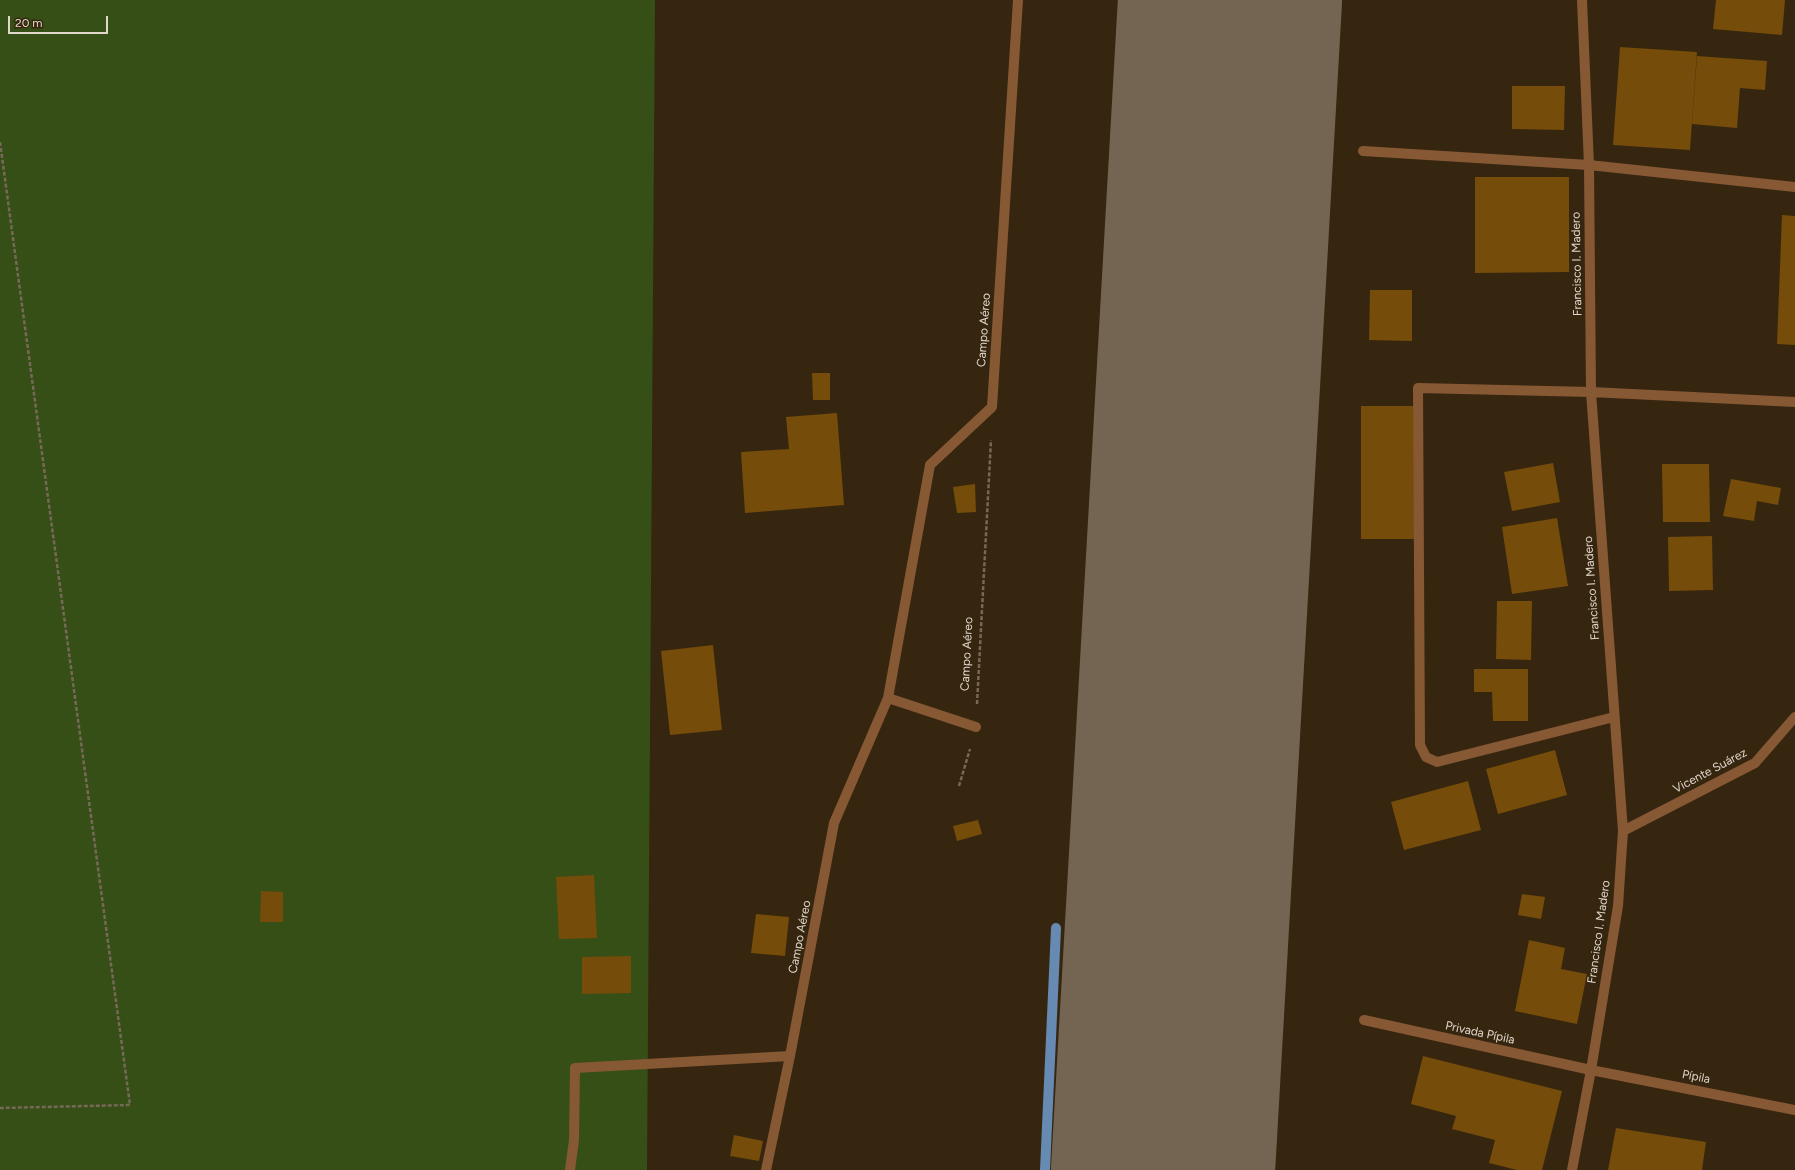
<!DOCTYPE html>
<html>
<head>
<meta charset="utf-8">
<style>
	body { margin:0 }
	#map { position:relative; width:1795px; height:1170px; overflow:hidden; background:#362610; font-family:Figtree,sans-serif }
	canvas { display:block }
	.scale { position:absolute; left:8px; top:16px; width:100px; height:18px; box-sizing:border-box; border:2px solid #e0d6c9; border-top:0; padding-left:5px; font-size:12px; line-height:14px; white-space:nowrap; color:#e0d6c9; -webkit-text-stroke:3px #362610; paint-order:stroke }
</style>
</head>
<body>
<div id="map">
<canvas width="1795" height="1170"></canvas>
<div class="scale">20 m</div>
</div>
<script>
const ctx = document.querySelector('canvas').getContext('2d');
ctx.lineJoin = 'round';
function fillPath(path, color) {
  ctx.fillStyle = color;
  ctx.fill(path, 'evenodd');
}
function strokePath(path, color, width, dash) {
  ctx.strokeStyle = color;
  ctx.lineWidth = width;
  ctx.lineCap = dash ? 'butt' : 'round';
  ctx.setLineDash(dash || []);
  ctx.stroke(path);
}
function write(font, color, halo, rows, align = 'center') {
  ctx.font = font + ' Figtree,sans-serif';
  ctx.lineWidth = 3;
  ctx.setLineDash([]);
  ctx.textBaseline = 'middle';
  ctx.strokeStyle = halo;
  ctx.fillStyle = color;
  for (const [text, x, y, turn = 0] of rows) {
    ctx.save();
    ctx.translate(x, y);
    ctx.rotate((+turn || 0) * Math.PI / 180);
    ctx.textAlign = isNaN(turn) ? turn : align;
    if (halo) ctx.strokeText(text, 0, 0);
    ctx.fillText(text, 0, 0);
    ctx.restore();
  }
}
fillPath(new Path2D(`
	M0 0H655L647 1170H0Z`), '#364f16');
strokePath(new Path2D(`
	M1045 1170 1056 928`), '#668ab1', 10);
strokePath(new Path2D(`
	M1163 1170 1230 0`), '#736552', 224);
fillPath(new Path2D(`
	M1716 0H1785L1782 35 1713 29Z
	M1620 47 1697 52 1690 150 1613 145Z
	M1697 56 1767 61 1765 90 1740 88 1737 128 1692 124Z
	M1512 86H1565L1564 130 1512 129Z
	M1475 177H1569V272L1475 273Z
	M1782 215 1795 216V345L1777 344Z
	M1370 290H1412V341L1369 340Z
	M812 373H830V400H813Z
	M1361 406H1414L1415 539H1361Z
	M837 413 844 505 745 513 741 452 789 449 786 417Z
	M1553 463 1560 502 1512 511 1504 472Z
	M1662 464H1709L1710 522H1663Z
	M1731 479 1781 488 1778 505 1757 501 1754 521 1723 516Z
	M975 484 976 512 957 513 953 487Z
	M1557 518 1568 586 1512 594 1502 527Z
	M1712 536 1713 590 1669 591 1668 537Z
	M1497 601H1532L1531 660 1496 659Z
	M713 645 722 730 670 735 661 651Z
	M1474 669H1528V721H1493L1492 692H1474Z
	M1555 750 1567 795 1498 814 1486 769Z
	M1468 781 1481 830 1404 850 1391 802Z
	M978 820 982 834 957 841 953 826Z
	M594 875 597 938 559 939 556 877Z
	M261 891 283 892V922H260Z
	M1522 894 1545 897 1541 919 1518 915Z
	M756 914 789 917 785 956 751 953Z
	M1529 940 1565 948 1561 969 1587 974 1577 1024 1515 1011Z
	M631 956V993L582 994V957Z
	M1423 1056 1562 1091 1542 1170H1517L1489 1163 1495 1140 1452 1129 1456 1116 1411 1104Z
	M1616 1128 1706 1142 1702 1170H1608Z
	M734 1135 763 1141 759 1161 730 1156Z`), '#754c09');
strokePath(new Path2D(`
	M0 142 130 1105 0 1108
	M977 704 991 440
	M959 786 970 749`), '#776957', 2.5, [4, 2]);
strokePath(new Path2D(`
	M570 1170 574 1140 575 1068 790 1056`), '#865834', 10);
strokePath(new Path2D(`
	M1363 151 1589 165 1795 187
	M888 698 930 465 992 407 1018 0
	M1614 717 1437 762 1426 757 1420 745 1418 388 1591 392 1795 402
	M1623 831 1755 763 1795 717
	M1364 1020 1591 1070 1795 1110
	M766 1170 790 1056 834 823 888 698 976 727
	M1572 1170 1591 1070 1618 906 1623 831 1591 392 1589 165 1582 0`), '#865834', 10);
write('12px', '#e0d6c9', '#362610', [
	["Francisco I. Madero",1577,264,-91],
	["Campo Aéreo",984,330,-86],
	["Francisco I. Madero",1592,588,-94],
	["Campo Aéreo",967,654,-87],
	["Vicente Suárez",1710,771,-28],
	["Francisco I. Madero",1599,932,-82],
	["Campo Aéreo",800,937,-79],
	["Privada Pípila",1480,1033,12],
	["Pípila",1696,1077,11]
]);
</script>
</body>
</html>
